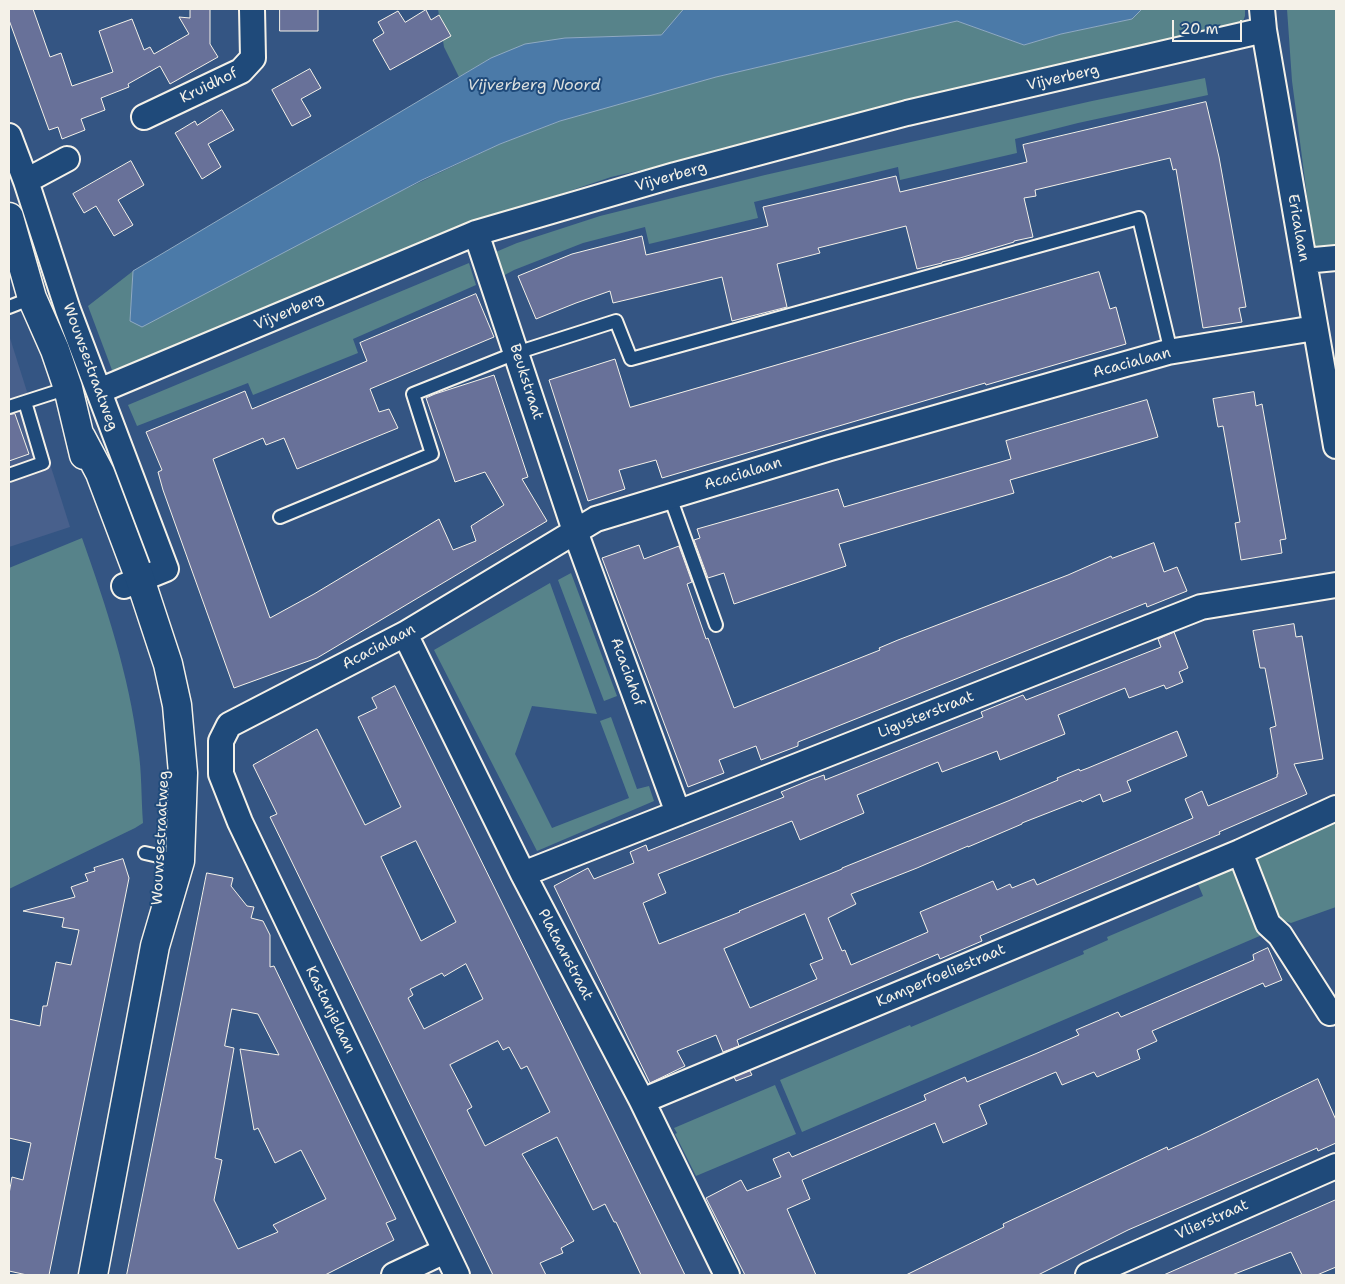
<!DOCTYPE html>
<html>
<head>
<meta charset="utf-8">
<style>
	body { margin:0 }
	#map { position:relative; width:1345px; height:1284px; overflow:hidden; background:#345583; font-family:"Shantell Sans",sans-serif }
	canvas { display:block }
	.frame { position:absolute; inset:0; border:10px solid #f4f1e8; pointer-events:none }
	.scale { position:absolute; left:1172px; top:20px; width:70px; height:22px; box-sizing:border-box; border:2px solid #f4f1e8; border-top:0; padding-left:6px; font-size:15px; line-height:18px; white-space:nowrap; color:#f4f1e8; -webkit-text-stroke:4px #1f4a7a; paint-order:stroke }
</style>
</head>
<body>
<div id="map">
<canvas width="1345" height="1284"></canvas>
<div class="frame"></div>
<div class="scale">20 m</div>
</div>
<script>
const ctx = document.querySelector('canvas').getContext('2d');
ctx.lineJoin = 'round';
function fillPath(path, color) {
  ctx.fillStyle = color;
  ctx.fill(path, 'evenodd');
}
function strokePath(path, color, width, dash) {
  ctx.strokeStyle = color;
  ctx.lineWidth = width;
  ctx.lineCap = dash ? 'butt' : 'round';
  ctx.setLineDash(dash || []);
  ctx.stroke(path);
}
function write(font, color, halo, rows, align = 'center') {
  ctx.font = font + ' "Shantell Sans",sans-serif';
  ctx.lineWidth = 4;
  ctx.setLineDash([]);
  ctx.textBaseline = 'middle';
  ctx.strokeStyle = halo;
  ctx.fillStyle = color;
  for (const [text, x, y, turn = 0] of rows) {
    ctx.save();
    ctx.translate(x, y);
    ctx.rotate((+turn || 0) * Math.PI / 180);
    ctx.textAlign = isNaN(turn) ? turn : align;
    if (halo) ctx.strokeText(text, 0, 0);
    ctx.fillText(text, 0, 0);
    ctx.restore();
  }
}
fillPath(new Path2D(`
	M9 335 70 527 9 547Z`), '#48608c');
fillPath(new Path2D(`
	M438 9H684L661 35 565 38 491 58 459 77 444 47Z
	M1142 9H1245V16L1239 32 866 119 611 177 472 224 121 372 112 370 88 306 133 271 130 320 500 144 560 121 634 99 716 77 957 21 1024 45 1061 34 1132 19Z
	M1287 9H1336V251L1314 249 1292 81Z
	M1205 78 1208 95 1078 123 1015 139 1017 153 900 180 898 167 754 202 758 218 649 244 645 227 583 243 514 270 499 278 491 254 517 243 600 216 765 175 1092 101Z
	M469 263 476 285 353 339 358 353 253 395 248 383 137 426 128 405Z
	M82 538C106 606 129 675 138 747 142 772 141 798 143 823L135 828 9 889V568Z
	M571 573 617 696 604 701 558 580Z
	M550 583 597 714 532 706 515 754 552 828 629 798 600 721 611 717 637 789 649 786 654 801 537 851 434 650Z
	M1336 821V907L1291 923 1278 919 1251 855Z
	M1229 867 1236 874 1262 935 802 1132 780 1080 910 1025 911 1027 1084 954 1083 951 1108 940 1107 937 1203 896 1195 877Z
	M775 1085 796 1134 696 1176 675 1134 677 1133 674 1128Z`), '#57838a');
const water = new Path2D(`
	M684 9H1142L1132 19 1061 34 1024 45 957 21 716 77 560 121 500 144 422 180 142 327 130 321 133 271 491 58 525 44 565 38 661 35Z`);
fillPath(water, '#4b7aa8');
strokePath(water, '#8faac2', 1);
const building = new Path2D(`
	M9 9H33L50 57 61 53 72 86 113 72 99 31 132 19 144 50 150 47 154 54 189 34 179 17 190 18V9H210V44L218 57 170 84 160 66 128 84 129 87 101 98 105 110 81 119 85 130 62 139 58 127 49 130 9 20Z
	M280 9H318V31H280Z
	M426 10 431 20 439 15 451 36 390 70 373 40 384 33 378 22 398 11 405 22Z
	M310 69 321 88 301 99 311 116 292 126 272 90Z
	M1206 102 1219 157 1246 307 1239 308 1242 322 1203 328 1176 169 1173 170 1170 158 1035 190 1036 196 1024 198 1033 237 1014 241V242L960 258 942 262V263L917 269 906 226 818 248 820 253 777 264 787 307 732 321 722 277 613 303 610 291 576 303 536 319 518 276 572 254 642 236 646 255 768 226 763 207 896 176 900 192 1027 162 1023 145Z
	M222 110 234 130 208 144 221 167 202 179 175 133 195 121 197 125Z
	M131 161 144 185 118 200 133 225 114 236 96 206 84 213 73 194Z
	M1099 272 1110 309 1116 307 1126 344 986 385 985 383 662 478 656 460 619 470 625 489 588 501 549 380 615 359 630 407Z
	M476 294 494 337 370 389 379 412 389 409 398 428 297 469 284 438 266 445 263 438 213 459 270 618 314 594 439 519 453 550 476 541 471 526 504 505 485 472 455 482 426 398 435 394 494 375 528 477 522 479 547 521 317 658 234 688 163 490 158 472 162 470 146 432 245 391 252 409 298 390 367 361 360 343Z
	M1254 392 1256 406 1262 404 1286 539 1280 540 1282 553 1241 560 1235 523 1240 522 1223 426 1218 427 1213 399Z
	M1147 400 1158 437 1010 480 1014 493 839 544 846 566 734 604 724 573 708 578 694 540 700 538 697 529 838 489 844 507 1011 459 1006 441Z
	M15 414 29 454 9 461V415Z
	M1154 543 1164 572 1177 567 1187 591 1147 607 1146 603 798 742V746L761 760 756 746 719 760 724 773 688 787 602 558 639 545 644 559 679 546 692 582 687 584 706 639 708 638 734 708 880 650 879 648 898 640 1068 575 1111 556 1112 558Z
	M1294 624 1296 637 1302 636 1323 759 1294 764 1307 794 1219 832 1220 834 980 936 982 941 940 959 938 954 737 1040 739 1046 723 1052 716 1035 677 1051 685 1066 650 1083 554 886 588 868 594 879 634 863 630 852 646 845 648 851 784 797 781 792 810 780 824 775 825 780 983 717 981 712 1023 695 1026 700 1161 647 1158 639 1174 632 1188 668 1179 672 1183 682 1166 689 1164 685 1129 698 1125 688 1058 715 1065 734 1000 760 997 751 942 772 938 762 857 795 864 813 800 840 792 821 658 874 666 893 643 903 659 944 740 912 739 911 842 869V868L1008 801 1058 780 1057 778 1079 769 1080 771 1088 768 1177 731 1187 756 1127 781 1131 791 1103 802 1100 794 1082 802 1081 800 1022 823V824L968 847V846L917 868 851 894 856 904 828 918 842 951 845 950 851 965 928 932 920 912 993 881 997 890 1010 884 1012 888 1034 879 1037 885 1193 818 1185 799 1202 791 1208 806 1277 777V774H1278L1270 728 1276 726 1265 668H1260L1253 631ZM805 914 823 959 810 964 817 979 750 1008 724 949Z
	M395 686 615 1132 685 1275H641L616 1222H614L605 1204 593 1210 557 1137 522 1154 574 1241 561 1248 563 1253 540 1263 546 1275H493L270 817 277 814 253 765 317 729 365 825 401 807 358 717 377 708 372 698ZM416 841 456 922 421 941 381 857ZM466 964 483 999 424 1029 408 998 413 995 410 989 442 973 444 976ZM498 1041 503 1050 509 1047 521 1069 527 1066 550 1112 485 1146 467 1110 472 1107 450 1065Z
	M123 859 129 878 49 1275H27L9 1271V1194L12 1177 23 1180 31 1143 9 1138V1019L40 1026 43 1006H47L56 962 71 965 79 930 62 927 64 918 23 911 75 897 71 887 88 881 85 874 95 871 94 868Z
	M207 873 233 878 231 886 247 906 254 907 251 918 263 921 270 935V967L274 966 396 1219 386 1223 394 1240 325 1275H127ZM232 1009 258 1014 279 1055 240 1049 254 1130 258 1128 275 1163 301 1150 326 1199 273 1225 278 1232 238 1249 214 1200 222 1160 215 1158 234 1048 225 1046Z
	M1268 948 1282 980 1265 987 1263 983 1152 1031 1157 1041 1137 1050 1140 1059 1097 1077 1094 1072 1062 1085 1056 1072 979 1105 987 1124 943 1143 935 1123 802 1180 810 1199 787 1209 816 1275H745L706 1198 741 1180 747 1191 781 1177 773 1159 789 1152 792 1157 926 1100 924 1095 965 1077 967 1082 1035 1054 1079 1035 1076 1030 1102 1019 1118 1012 1121 1017 1254 960 1253 955Z
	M750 1071 752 1075 736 1081 734 1077Z
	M1318 1079 1336 1120V1143L1318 1151 1317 1148 1128 1230 1038 1275H906L1004 1227 1003 1224 1167 1147 1168 1150 1199 1136Z
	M1336 1200V1267L1317 1275H1302L1291 1252 1232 1275H1164Z`);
fillPath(building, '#687199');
strokePath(building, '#f4f1e8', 1);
const service = new Path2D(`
	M9 307 32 298
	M9 407 68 388
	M9 475 43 463 25 402
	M670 497 716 625
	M280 517 432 454 413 394 516 353 616 321 631 359 1139 218 1171 352
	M145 853 180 861`);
const minor = new Path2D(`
	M1262 9 1264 30 1336 446
	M144 117 241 71 253 58 252 9
	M9 136 26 181 68 310 166 569 124 586
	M26 181 67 159
	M476 233 575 531 678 813
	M1304 261 1336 258
	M99 391 476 233 675 175 907 113 1264 30
	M405 634 523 874 642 1101 727 1275
	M1240 852 1268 924 1280 935 1330 1013
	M523 874 1201 607 1336 585
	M642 1101 1240 852 1336 808
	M394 1275 445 1251
	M457 1275 240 822 221 774V741L229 725 405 634 596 519 830 448 1168 352 1315 328
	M1088 1275 1336 1166`);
const secondary = new Path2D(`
	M9 217 32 298 55 350 68 388 84 455
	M81 437 100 473 140 579 168 664 177 705 183 773 180 861 155 946 93 1275`);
strokePath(service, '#f4f1e8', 16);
strokePath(minor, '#f4f1e8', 28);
strokePath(secondary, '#f4f1e8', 31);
strokePath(service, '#1f4a7a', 12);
strokePath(minor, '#1f4a7a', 24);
strokePath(secondary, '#1f4a7a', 28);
write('15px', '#f4f1e8', '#1f4a7a', [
	["Vijverberg",1063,78,-13],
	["Kruidhof",209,86,-26],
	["Vijverberg",671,177,-16],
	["Ericalaan",1298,228,80],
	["Vijverberg",289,312,-23],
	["Acacialaan",1132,363,-15],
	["Wouwsestraatweg",90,367,70],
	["Beukstraat",526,382,72],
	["Acacialaan",743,474,-17],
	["Acacialaan",379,647,-28],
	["Acaciahof",627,672,70],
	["Ligusterstraat",926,715,-22],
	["Wouwsestraatweg",161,838,-87],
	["Plataanstraat",565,955,62],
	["Kamperfoeliestraat",941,976,-23],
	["Kastanjelaan",330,1010,64],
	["Vlierstraat",1212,1220,-24]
]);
write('italic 16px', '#dbdfde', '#1f4a7a', [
	["Vijverberg Noord",534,86]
]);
</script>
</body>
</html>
